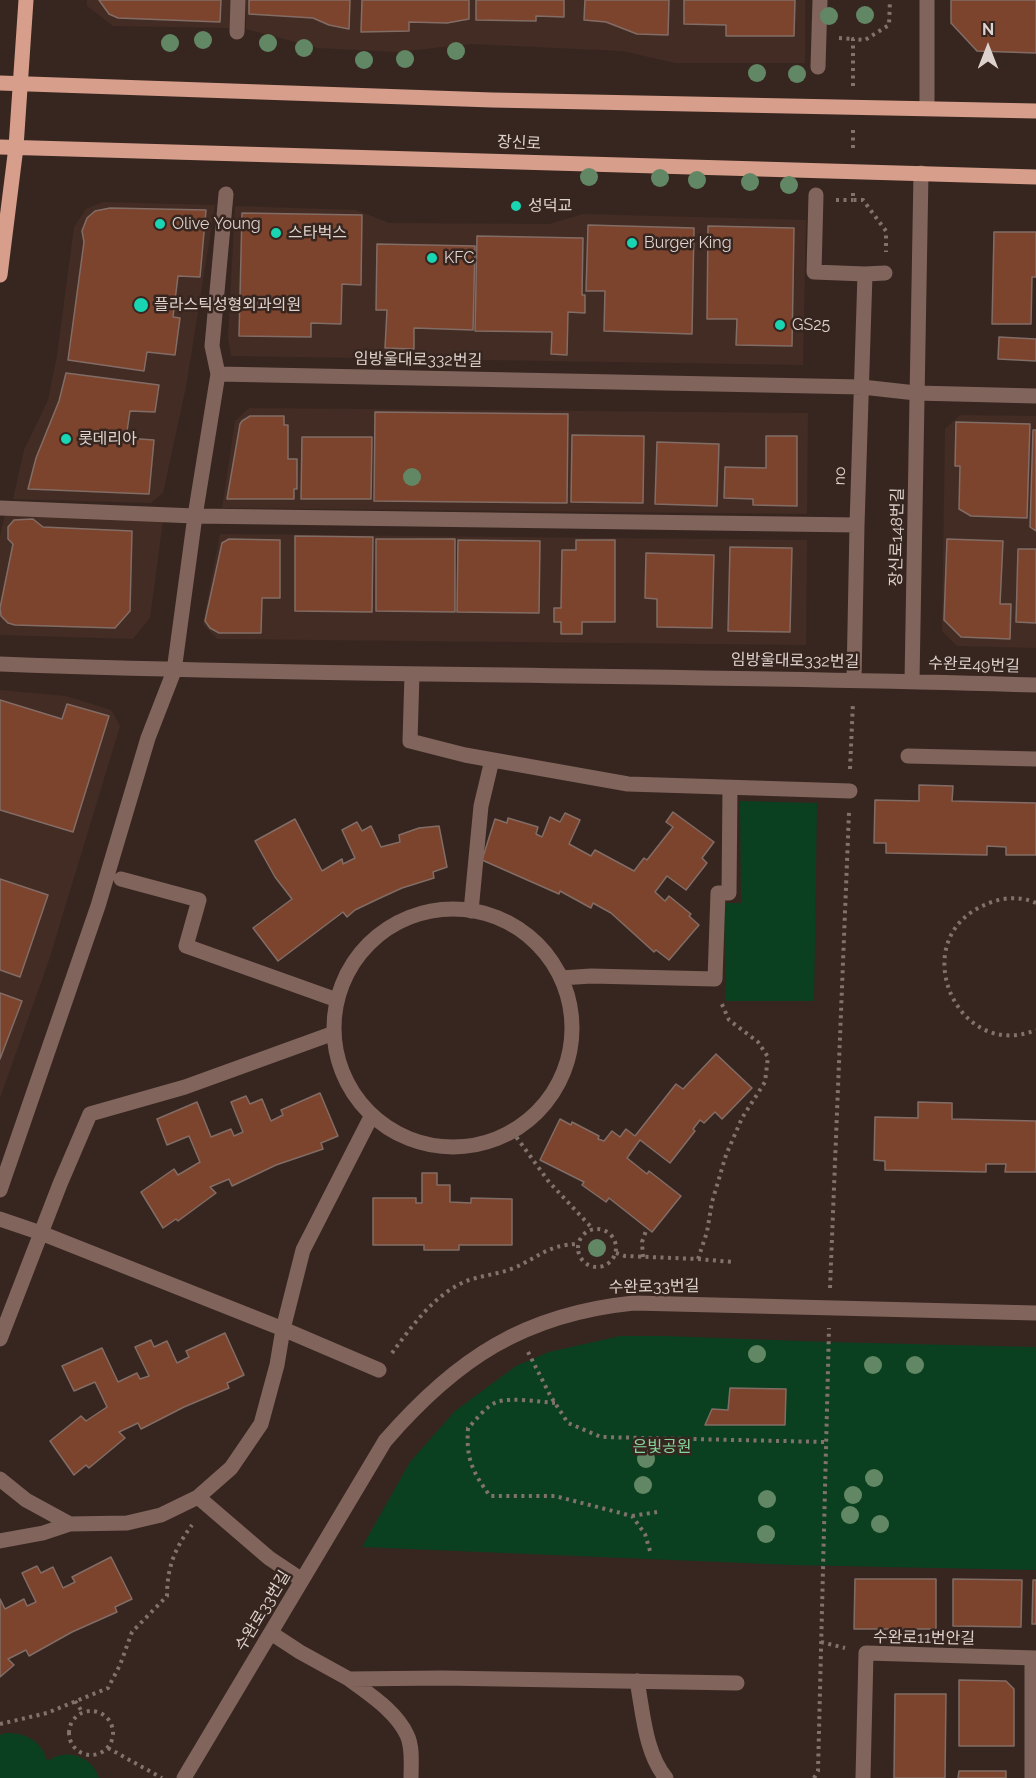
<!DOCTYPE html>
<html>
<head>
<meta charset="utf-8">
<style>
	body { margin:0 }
	#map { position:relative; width:1036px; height:1778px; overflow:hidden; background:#372620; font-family:Raleway,sans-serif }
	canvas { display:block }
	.north { position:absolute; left:958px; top:18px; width:60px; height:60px; -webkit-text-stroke:4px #372620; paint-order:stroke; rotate:0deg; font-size:16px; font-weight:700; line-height:24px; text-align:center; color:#ded2ce }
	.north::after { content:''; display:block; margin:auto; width:21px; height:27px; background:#ded2ce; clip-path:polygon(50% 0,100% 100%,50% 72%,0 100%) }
</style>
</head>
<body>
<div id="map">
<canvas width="1036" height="1778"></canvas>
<div class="north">N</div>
</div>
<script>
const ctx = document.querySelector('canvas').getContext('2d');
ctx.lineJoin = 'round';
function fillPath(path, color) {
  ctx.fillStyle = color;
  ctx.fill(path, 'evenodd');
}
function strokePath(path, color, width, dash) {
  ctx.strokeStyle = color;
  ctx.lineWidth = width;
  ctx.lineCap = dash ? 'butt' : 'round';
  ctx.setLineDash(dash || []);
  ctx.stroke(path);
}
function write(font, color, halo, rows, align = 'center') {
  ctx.font = font + ' Raleway,"Noto Sans KR",sans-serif';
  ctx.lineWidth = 5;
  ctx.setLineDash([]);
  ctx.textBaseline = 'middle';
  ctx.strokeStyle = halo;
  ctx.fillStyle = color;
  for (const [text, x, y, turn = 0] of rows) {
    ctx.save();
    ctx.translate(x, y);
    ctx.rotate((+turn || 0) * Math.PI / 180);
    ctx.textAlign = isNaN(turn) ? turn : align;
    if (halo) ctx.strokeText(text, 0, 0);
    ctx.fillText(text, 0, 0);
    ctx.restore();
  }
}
fillPath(new Path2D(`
	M87 0H231V28L113 26 87 6Z
	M246 0H805V63H675L622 51 471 44 397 52 318 48 246 29Z
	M103 202 215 205 186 387 163 493 151 503 13 499 24 450 48 400 57 355 74 227 86 209Z
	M235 206 356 210 389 223 549 224 583 214 806 220 803 365 231 356 228 338Z
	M249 408 808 413 807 514 222 508 235 421Z
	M960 415 1036 416V648L957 646 942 631 945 429Z
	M5 514 163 521 150 618 133 639 0 635V537Z
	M220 534 807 540 806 645 217 639 203 624Z
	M0 690 66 696 111 710 120 726 49 960 0 1098Z`), '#432c23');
fillPath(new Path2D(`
	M740 801 817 803 814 1001H726L724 903H741Z
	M620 1336H664L828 1342 1036 1347V1570L792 1565 362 1547 410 1462 455 1411 516 1366 549 1352Z
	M6 1733C26 1733 42 1741 47 1761 67 1748 91 1755 99 1778H0V1735Z`), '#0a4020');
const building = new Path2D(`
	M99 0H221L220 22 118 18 109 14Z
	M249 0H350L349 29 329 25 313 18 249 14Z
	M362 0H469V19L447 23 409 22V31L361 32Z
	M476 0H564V17L536 16V21L476 20Z
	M585 0H669L668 35 637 34 606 22 584 20Z
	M684 0H795L794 36H726V25L684 24Z
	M951 0H1036V53L977 51 951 23Z
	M110 208 206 210 200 277 178 276 173 317 180 318 175 355 147 352 144 371 68 360 84 242 82 231 87 218 95 211Z
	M242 213 362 215 361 285 342 284 341 324 311 323V337L239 336Z
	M588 225 694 228 692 334 604 331 605 291H586Z
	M708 226 794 228 792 346 736 345 737 319H707Z
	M994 232H1036V277H1032L1031 324H992Z
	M477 236 583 238 582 295H585V313L568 312 567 355 551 354 552 332 475 331Z
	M377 244 475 246 473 330 414 328V349L385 348 387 310H376Z
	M999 337 1036 339V361L998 359Z
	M66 373 159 385 155 412 130 411 126 438 154 440 149 494 28 489 36 458 59 401Z
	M375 412 568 414 567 503 374 501Z
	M250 416H284V425H288V459H297V489H294V499H227L240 424 242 421Z
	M956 422 1030 424 1027 518 971 516 959 509 960 466H955Z
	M1033 430H1036V531L1030 527Z
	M572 435 644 436 643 503 571 502Z
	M766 436H797V506L753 505V499L724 498 725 467 766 468Z
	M302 437H372L371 499H301Z
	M657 442 719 444 717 506 655 504Z
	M33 519 43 527 132 531 130 611 115 628 15 625 8 623 1 616 0 608 13 544 8 539V527L14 520Z
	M295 536 373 537 372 612 295 611Z
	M229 539 280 540V598H262L261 633H219L210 628 205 621 222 543Z
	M376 539H455V612L376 611Z
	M947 539 1003 541 1000 604H1011L1010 639 961 637 944 620Z
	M458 540 540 541 539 613 457 612Z
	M576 540H615V622H582V634H561V622H554V608H561L562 550H576Z
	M730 547 792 548 790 632 728 631Z
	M1018 549H1036V623L1016 622Z
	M646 553 714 555 712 628 657 627V599L645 598Z
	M0 700 62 719 67 704 109 716 73 832 0 810Z
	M919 785 953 786 952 801 1036 803V855H1006V847L987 846V855L886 853V843H874L875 800 919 801Z
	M673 812 714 842 702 858 707 863 686 890 667 876 655 892 665 901 669 896 691 914 689 916 699 925 669 960 656 950 654 952 611 913 593 903 591 908 560 891 559 894 482 860 495 819 507 823 508 818 538 827 536 834 542 837 550 817 560 822 565 813 580 820 569 844 591 856 595 850 634 871 644 858 647 860 673 827 666 822Z
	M295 819 322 871 342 859 343 864 355 858 342 830 357 822 362 831 371 826 381 847 400 842 399 835 419 828 439 826 447 867 433 872 434 878 402 888 378 899 355 910 347 917 343 912 278 961 253 928 292 899 275 877 255 841Z
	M0 879 48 895 20 977 0 970Z
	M0 993 22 1001 0 1059Z
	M716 1054 752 1088 722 1119 715 1112 704 1123 700 1120 693 1129 695 1131 670 1163 640 1140 627 1158 647 1174 649 1171 681 1196 652 1232 609 1198 606 1202 582 1185 584 1182 540 1160 560 1119 571 1125 572 1122 599 1136 598 1139 604 1141 612 1131 620 1137 626 1129 635 1136 676 1084 683 1089Z
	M320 1093 338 1136 321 1143 323 1149 276 1165 232 1186 229 1179 210 1187 216 1193 178 1221 176 1219 163 1228 141 1192 174 1169 178 1175 200 1162 189 1136 167 1145 157 1119 197 1102 211 1137 231 1129 234 1136 243 1132 231 1102 246 1096 250 1104 262 1099 271 1121 283 1115 281 1110Z
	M918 1102 952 1103V1119L1036 1121V1172H1005L1006 1164H986V1172L885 1170V1161L874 1160 875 1117 918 1118Z
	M422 1173H437V1185H450V1202L471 1203V1198L512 1199V1245H459V1250H424V1245H373V1198H416V1203H422Z
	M225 1333 244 1375 227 1383 229 1388 184 1407 141 1429 138 1423 119 1432 125 1438 89 1468 86 1465 74 1475 50 1441 81 1416 86 1421 107 1407 95 1382 74 1391 62 1366 102 1348 118 1382 137 1373 140 1379 149 1376 135 1347 151 1340 154 1347 167 1341 177 1363 189 1357 186 1351Z
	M730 1388 786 1389 785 1425H705L712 1409 728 1410Z
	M111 1557 132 1599 115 1607 117 1612 72 1632 29 1656 26 1650 8 1659 14 1665 0 1677V1599L5 1609 24 1599 27 1606 36 1602 22 1573 37 1566 41 1573 53 1567 63 1588 75 1582 72 1577Z
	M855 1579H936V1629H854Z
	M953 1579 1022 1580 1021 1627 953 1626Z
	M1033 1580H1036V1624H1032Z
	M959 1680 1006 1681 1014 1689V1746H959Z
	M895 1694H946L945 1778H894Z
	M959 1771H1006V1778H958Z`);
fillPath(building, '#7c432d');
strokePath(building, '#826d66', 1.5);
strokePath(new Path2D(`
	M839 38 853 39
	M853 86V39L865 40 889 25 890 0
	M853 130V149
	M853 193V200H863L886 231V252
	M836 200H853
	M850 769 853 702
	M1036 903C1021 896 1002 897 987 904 903 937 956 1063 1036 1030
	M512 1131 549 1182 593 1229
	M578 1248a19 19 0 1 1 38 0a19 19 0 1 1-38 0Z
	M616 1253 625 1256 698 1259 707 1232 712 1202 726 1155 742 1118 765 1082 768 1057 758 1042 729 1020 720 1000
	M643 1257 642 1242 647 1228
	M698 1259 733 1262
	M830 1288 849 812
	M528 1352 551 1397 568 1423 601 1437 826 1442
	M392 1353C412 1326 436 1292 469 1280 484 1275 499 1274 514 1268 539 1257 547 1245 578 1244
	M555 1403C540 1402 510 1397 497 1402 486 1406 476 1420 468 1428 466 1459 472 1471 490 1496H555L632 1516 645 1534 650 1551
	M632 1516 657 1512
	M821 1642 845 1648
	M75 1701 83 1713
	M69 1733a22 22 0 1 1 44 0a22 22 0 1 1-44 0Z
	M0 1724 47 1713 108 1688 120 1665 132 1632 167 1596C167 1567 175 1548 192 1525
	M108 1748 162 1778
	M814 1778 818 1771 829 1328`), '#81726d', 4, [3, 4.5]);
strokePath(new Path2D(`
	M927 0V108
	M237 32 238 0
	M818 67 820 0
	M816 195 814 272 865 274 885 273
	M218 374 212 346 226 194
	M0 508 195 516 857 525
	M0 664C345 677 691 674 1036 685
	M412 674 410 741 465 755 628 784 850 791
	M854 680 857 525 865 274
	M912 681 921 173
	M908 756 1036 759
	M121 879 199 900 186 946 337 1000
	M334 1028a119 119 0 1 1 238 0a119 119 0 1 1-238 0Z
	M471 911 481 806 492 760
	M561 978 591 976 715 979 718 893H729L730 788
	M0 1190 98 906 148 738 174 671 195 516 218 374 862 387 916 393 1036 396
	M0 1219 41 1233 283 1329 379 1370
	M0 1339 60 1184 90 1114 185 1087 334 1033
	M0 1479 26 1500 70 1524 127 1523 161 1515 198 1497 269 1558 302 1580
	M198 1497 231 1468 261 1424 277 1365 283 1329 303 1250 372 1115
	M0 1541 43 1533 70 1524
	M271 1633 300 1652 349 1679 442 1678 737 1683
	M349 1679C370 1695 396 1711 407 1735 413 1747 411 1765 411 1778
	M637 1681C643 1712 645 1753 666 1778
	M184 1778 385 1441C456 1359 524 1314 634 1303L1036 1313
	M863 1778 866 1653 1036 1658
	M1032 1778V1658`), '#81655c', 15);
strokePath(new Path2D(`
	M0 83 492 100 1036 111
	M0 147 1036 177
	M0 275 16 147 26 0`), '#d79f8b', 15);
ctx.fillStyle = '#628764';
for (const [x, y] of [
	[865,15],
	[829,16],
	[203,40],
	[170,43],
	[268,43],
	[304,48],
	[456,51],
	[405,59],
	[364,60],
	[757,73],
	[797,74],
	[589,177],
	[660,178],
	[697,180],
	[750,182],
	[789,185],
	[412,477],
	[597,1248],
	[757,1354],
	[873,1365],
	[915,1365],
	[646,1459],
	[874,1478],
	[643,1485],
	[853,1495],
	[767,1499],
	[850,1515],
	[880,1524],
	[766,1534]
]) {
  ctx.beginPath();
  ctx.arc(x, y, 9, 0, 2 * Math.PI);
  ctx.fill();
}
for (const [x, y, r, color] of [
	[516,206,6,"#1ad5b2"],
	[160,224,6,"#1ad5b2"],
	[276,233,6,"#1ad5b2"],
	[632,243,6,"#1ad5b2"],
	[432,258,6,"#1ad5b2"],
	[141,305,8,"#1ad5b2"],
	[780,325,6,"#1ad5b2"],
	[66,439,6,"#1ad5b2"]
]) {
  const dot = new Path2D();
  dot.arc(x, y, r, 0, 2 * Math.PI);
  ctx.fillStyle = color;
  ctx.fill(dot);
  strokePath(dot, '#372620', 2);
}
write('16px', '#ded2ce', '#372620', [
	["장신로",519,143,3],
	["임방울대로332번길",418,360,1],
	["no",840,476,-88],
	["장신로148번길",897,537,-89],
	["임방울대로332번길",795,661,1],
	["수완로49번길",974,665,2],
	["수완로33번길",654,1287,-1],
	["수완로33번길",263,1611,-59],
	["수완로11번안길",924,1638,1]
]);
write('16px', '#ded2ce', '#372620', [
	["성덕교",528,206],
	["Olive Young",172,224],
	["스타벅스",288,233],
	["Burger King",644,243],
	["KFC",444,258],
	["플라스틱성형외과의원",154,305],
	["GS25",792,325],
	["롯데리아",78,439]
], 'left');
write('16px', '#85d69c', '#372620', [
	["은빛공원",662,1447]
]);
</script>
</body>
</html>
